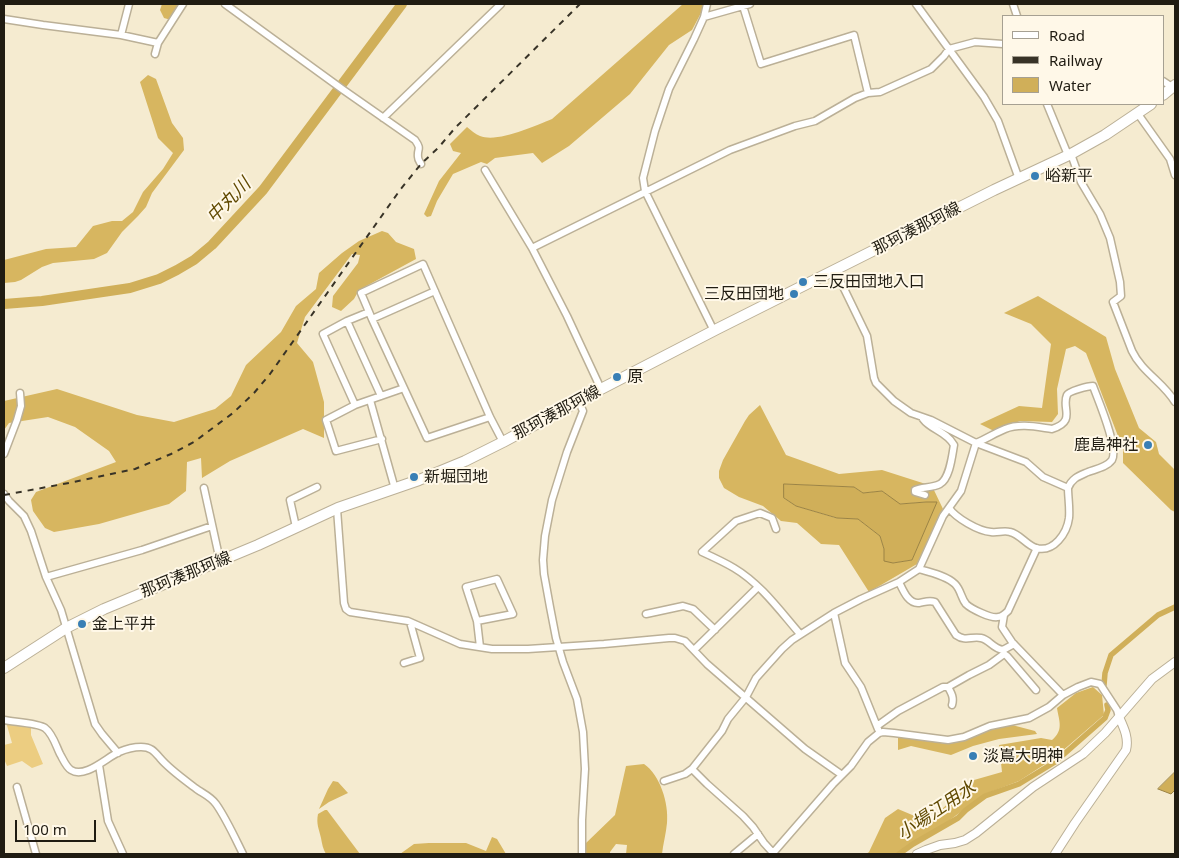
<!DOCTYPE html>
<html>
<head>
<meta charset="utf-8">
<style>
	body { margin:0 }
	#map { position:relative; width:1179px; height:858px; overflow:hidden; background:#f5ebd0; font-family:"Noto Sans",sans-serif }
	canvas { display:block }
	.frame { position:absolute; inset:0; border:5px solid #201c12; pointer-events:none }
	.legend { position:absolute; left:1002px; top:15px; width:162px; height:90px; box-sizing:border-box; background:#fff8e8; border:1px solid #a6a092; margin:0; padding:6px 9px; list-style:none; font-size:15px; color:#201c12 }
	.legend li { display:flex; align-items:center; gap:10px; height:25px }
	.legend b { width:25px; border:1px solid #a6a092 }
	.scale { position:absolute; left:15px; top:820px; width:81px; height:22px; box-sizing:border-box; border:2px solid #201c12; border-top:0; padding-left:6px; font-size:15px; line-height:18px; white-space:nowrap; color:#201c12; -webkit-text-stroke:4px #fff8e8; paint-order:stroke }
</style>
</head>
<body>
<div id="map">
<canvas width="1179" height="858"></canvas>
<div class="frame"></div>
<ul class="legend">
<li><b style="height:6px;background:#fff"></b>Road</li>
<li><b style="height:6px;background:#383327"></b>Railway</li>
<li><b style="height:14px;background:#d0af59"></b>Water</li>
</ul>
<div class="scale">100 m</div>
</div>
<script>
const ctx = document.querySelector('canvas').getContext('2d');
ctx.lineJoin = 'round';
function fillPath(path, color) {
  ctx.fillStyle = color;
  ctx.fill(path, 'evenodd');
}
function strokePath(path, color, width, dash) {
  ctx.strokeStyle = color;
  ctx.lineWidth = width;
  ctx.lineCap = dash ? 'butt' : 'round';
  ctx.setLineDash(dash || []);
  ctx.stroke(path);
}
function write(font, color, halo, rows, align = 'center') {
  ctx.font = font + ' "Noto Sans","Noto Sans JP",sans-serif';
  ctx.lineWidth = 4;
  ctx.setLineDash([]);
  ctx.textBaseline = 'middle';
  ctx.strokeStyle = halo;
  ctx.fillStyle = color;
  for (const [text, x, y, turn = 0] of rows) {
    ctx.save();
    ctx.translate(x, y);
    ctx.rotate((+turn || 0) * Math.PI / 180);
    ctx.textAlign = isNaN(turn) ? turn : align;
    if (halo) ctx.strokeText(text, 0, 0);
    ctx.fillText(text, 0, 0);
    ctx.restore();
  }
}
fillPath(new Path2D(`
	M6 722 31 725V735L43 764 32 768 22 761 7 766 4 759V745L12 743Z`), '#eccd81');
fillPath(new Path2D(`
	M162 4H182L171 20 164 18 160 10Z
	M683 4H703L701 13 692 30 669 45 630 94 569 146 542 163 533 153 495 158 487 164 481 162 453 174 437 201 431 216 427 217 424 214 439 181 461 153 453 151 450 144 467 127C471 130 475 134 480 136 498 143 534 126 552 119Z
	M148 75 156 79 172 123 183 138 184 150 152 193 146 207 138 216 122 232 107 253 94 259 53 263 42 267 21 280 15 282 4 283V260L46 249 76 247 93 226 112 221H122L133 212 143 192 163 169 173 153 158 138 140 82Z
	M382 231 388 233 396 242 414 249 416 259 359 290 354 299 341 311 332 307 333 296 358 263 360 255 352 254 305 317 297 343 313 362 324 402V438L303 429 230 461 202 478 201 458 187 462 186 491 169 504 99 524 54 532 45 528 33 511 31 500 36 492 116 462 109 451 75 427 48 417 9 423 4 430V401L57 389 137 415 174 422 215 409 231 396 246 365 281 332 296 306 316 289 319 273 342 253 359 241Z
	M1038 296 1106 337 1115 369 1139 428 1156 442 1159 454 1175 470V512L1171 510 1123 463V449L1086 353 1075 346 1066 349 1057 389 1058 414 1052 422 1020 421 994 431 980 424 1019 406 1042 408 1051 344 1031 324 1004 313Z
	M760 405 786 455 839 474 882 470 932 486 943 509 917 564 869 592 839 545 821 544 797 523 781 521 763 506 739 497 724 488 719 478V471L723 460 745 421 749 415ZM784 484 854 487 863 493 882 491 899 504 926 502H936L912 560 893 563 884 549 880 536 858 519 836 518 796 506 784 498Z
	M1093 687 1102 695 1104 715 1053 759 1019 781 985 794 939 828 912 843 897 854H866L869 852 885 818 898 809 917 817 931 819 974 780 1002 772 999 745 1041 738 1052 740C1064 730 1059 721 1057 708L1076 693Z
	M1012 725 1035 731 1037 734 999 739 973 746 951 755 911 746 898 750V737L948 744 965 739 990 729Z
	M644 764C660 775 669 803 667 823 666 834 663 844 662 854H626L627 845 616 844 610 852V854H586V843L615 815 626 766Z
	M333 781 338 782 348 793 329 802 319 809 328 789Z
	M325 810H327L360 854H326C323 849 322 844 321 838 319 829 316 824 318 814Z
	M492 837 497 839 506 854H509H400L414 844 429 843H466L486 851Z`), '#d7b660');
const water = new Path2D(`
	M784 484 854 487 863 493 882 491 900 504 926 502H937L912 560 893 563 884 561V549L880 536 858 519 837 518 796 506 784 498Z
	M1175 772V790L1171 794 1158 789Z`);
fillPath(water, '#d0af59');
strokePath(water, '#9b8344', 1);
strokePath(new Path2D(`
	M1104 685 1105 673 1111 655 1158 615 1175 607
	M899 854 913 844 958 818 966 810 985 796 1019 784 1055 762 1105 718 1108 710 1107 705`), '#d0af59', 5.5);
strokePath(new Path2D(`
	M4 304 42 301 130 288 159 279 177 270 194 260 212 245 263 190 402 4`), '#d0af59', 10);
const minor = new Path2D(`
	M225 4 342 89 415 140C422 150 417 148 418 157 418 160 420 162 421 164
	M707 4 704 17 694 39 669 89 655 131 643 178 645 191 714 331
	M916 4 984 97 998 121 1019 179
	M1013 4 1017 16
	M743 6 761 64 854 35 868 93
	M704 17 750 4
	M4 19 43 25 121 35 158 43
	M121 35 129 4
	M155 54 158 43 183 4
	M1163 81 1172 87
	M1047 104 1068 155
	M1138 114 1170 159 1175 175
	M383 118 501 4
	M1071 154 1081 182 1100 214 1110 238 1120 282 1121 296 1113 302 1132 351C1142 372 1164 383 1175 402
	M485 170 532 248 567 316 601 389
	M532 248 730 150 795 126 815 121 855 98 868 93 880 92 931 69 944 56 949 49 975 42 1003 44
	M835 270 867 336 874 378 876 383 894 401 911 413 931 420 976 443 1026 462 1043 477 1068 488
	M372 319 435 291
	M347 321 381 396
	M370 400 395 489
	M579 402 583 411 567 452 552 500 545 536 543 560 544 574 550 607 556 638 563 662 577 699 583 732 585 769 582 820V854
	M355 405 323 334 347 321 369 312
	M490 417 427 438 372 319 361 293 423 264 490 417 503 442
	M923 419C931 430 946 431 954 445 952 456 950 478 940 484 932 488 923 487 915 490V492L925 495
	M382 439 336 451 326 420 355 405 404 388
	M4 454 17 420 21 406 20 393
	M204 488 220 561
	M4 494 9 501 24 516 31 531 46 577 61 610 95 724 102 734 118 753
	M949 508C956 518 978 531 991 532 998 533 1004 530 1010 532 1020 534 1026 545 1036 548 1054 553 1067 533 1069 518 1070 508 1068 497 1068 488 1072 478 1079 476 1088 472 1096 469 1107 467 1112 460 1119 448 1098 400 1093 386 1088 386 1069 391 1067 395 1061 408 1077 421 1052 429 1037 427 1020 423 1005 429 995 433 986 439 976 443
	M337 509 344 603 346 609 350 612 408 621 460 644 492 649H528L604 644 669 638H675L685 641 707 664 805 749 842 775
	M296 527 290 500 317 487
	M776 529 772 518 760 513 736 521 702 552C713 557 724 562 734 568 761 584 780 611 800 634
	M919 569C930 572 947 576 955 584 961 590 961 598 966 604 971 609 992 619 998 617 1002 617 1005 614 1008 611L1037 548
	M46 577 142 550 212 526
	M899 582C903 590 908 604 919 603 925 602 929 600 935 602L956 635C966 642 971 636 981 638 990 640 992 648 1003 650L1014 644
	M834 613 845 663 861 687 878 729
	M646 614 683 606 693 609 715 630
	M1004 615 1002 627 1012 642 1063 695
	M477 621 513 614 497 579 466 587 477 621 480 647
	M694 650 758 587
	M1004 654 1007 656 1036 690
	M404 663 420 658 410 622
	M948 687C952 694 954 698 952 705
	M4 720C13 722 38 723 45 728 53 734 56 746 60 754 63 759 66 767 71 770 85 779 107 757 119 752 126 749 134 747 141 747 151 747 154 751 160 758 170 770 185 780 198 790 204 794 211 797 216 804 226 818 235 838 243 854
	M877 726 898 711 943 687H948L969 675 989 665 1004 654 1003 650
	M99 765 108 821 123 854
	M692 769 707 784 743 816 753 827 764 843 774 854
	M664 781 685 774 692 769 722 731 728 719 746 697 756 678 782 649 792 640 834 613 861 599 899 582 919 569 943 516 961 491 976 443
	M17 787 36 854
	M773 853 833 784 851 766 868 742 879 733 883 732 894 733 948 740 964 737 990 726 1029 718 1049 707 1063 695 1078 687 1091 682 1100 684 1117 710 1119 717
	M734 854 758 834`);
const tertiary = new Path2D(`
	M917 854 926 850 940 845 955 843 965 840 976 833 1033 787 1083 754 1105 733 1152 679 1175 662
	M1055 854 1075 823 1126 750C1129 738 1124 728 1119 717`);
const primary = new Path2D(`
	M1163 95 1175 85
	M4 668 66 628 104 609 258 545 338 508 419 480 465 461 503 442 601 389 717 329 994 190 1071 154 1105 135 1151 104`);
strokePath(minor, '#bbb097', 9);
strokePath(tertiary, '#bbb097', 10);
strokePath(primary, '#bbb097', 12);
strokePath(minor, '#fff', 6);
strokePath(tertiary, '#fff', 8);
strokePath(primary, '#fff', 10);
strokePath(new Path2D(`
	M4 495 74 482 135 469 171 454 194 442 233 413 254 393 270 374 400 190 421 164 439 147 455 128 580 4`), '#383327', 2, [6, 6]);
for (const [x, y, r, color] of [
	[1035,176,5,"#397fb5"],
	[803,282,5,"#397fb5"],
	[794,294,5,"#397fb5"],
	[617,377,5,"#397fb5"],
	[1148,445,5,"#397fb5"],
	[414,477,5,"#397fb5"],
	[82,624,5,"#397fb5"],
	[973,756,5,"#397fb5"]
]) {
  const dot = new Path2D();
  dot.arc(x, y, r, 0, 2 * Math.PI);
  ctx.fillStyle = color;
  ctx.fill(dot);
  strokePath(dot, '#fff8e8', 2);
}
write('16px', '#201c12', '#fff8e8', [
	["峪新平",1045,176],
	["三反田団地入口",813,282],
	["三反田団地",784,294,"right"],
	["原",627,377],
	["鹿島神社",1138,445,"right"],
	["新堀団地",424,477],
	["金上平井",92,624],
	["淡嶌大明神",983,756]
], 'left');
write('16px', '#201c12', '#fff8e8', [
	["那珂湊那珂線",917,229,-27],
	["那珂湊那珂線",557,413,-28],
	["那珂湊那珂線",186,575,-22]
]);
write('italic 18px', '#614a02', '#fff8e8', [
	["中丸川",229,201,-46],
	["小場江用水",937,811,-34]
]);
</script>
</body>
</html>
